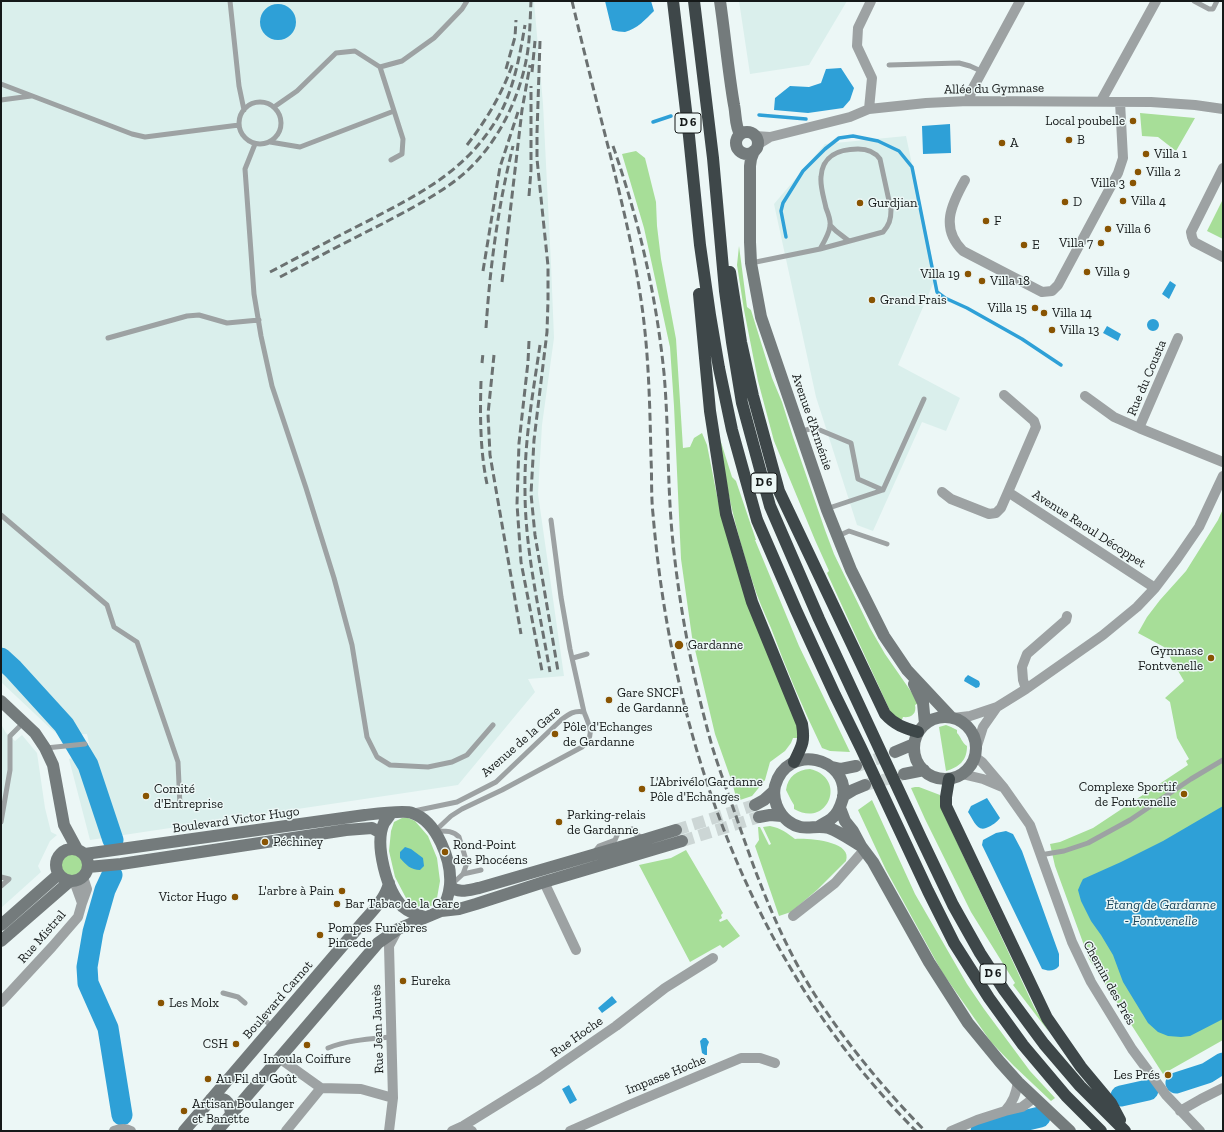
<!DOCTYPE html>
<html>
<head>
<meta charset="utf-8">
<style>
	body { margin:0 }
	#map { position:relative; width:1224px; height:1132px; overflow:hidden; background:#ecf7f6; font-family:"Zilla Slab",serif }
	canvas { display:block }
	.frame { position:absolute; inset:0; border:2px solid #151919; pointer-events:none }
</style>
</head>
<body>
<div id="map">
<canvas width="1224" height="1132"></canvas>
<div class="frame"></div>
</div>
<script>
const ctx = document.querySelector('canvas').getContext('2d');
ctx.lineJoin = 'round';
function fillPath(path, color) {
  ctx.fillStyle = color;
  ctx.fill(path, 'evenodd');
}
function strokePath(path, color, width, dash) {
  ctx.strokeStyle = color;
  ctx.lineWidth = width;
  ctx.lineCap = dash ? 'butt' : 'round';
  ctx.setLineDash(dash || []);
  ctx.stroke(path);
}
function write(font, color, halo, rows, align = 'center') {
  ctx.font = font + ' "Zilla Slab",serif';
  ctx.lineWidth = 3;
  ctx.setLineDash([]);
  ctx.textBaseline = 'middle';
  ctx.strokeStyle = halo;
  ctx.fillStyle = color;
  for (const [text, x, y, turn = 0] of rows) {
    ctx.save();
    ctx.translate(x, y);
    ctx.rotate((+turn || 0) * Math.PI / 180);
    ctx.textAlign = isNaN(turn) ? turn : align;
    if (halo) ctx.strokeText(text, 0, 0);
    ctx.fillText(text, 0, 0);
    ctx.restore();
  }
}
fillPath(new Path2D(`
	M1 1H534L543 104 551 264 554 338 542 425 538 494 564 676 528 679 535 692 458 785 90 840 69 759 91 752 87 734 60 736 50 728 1 682Z
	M739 1H847L809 65 750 74Z
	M906 136 936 277 898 365 960 398 946 431 922 422 873 531 857 525 816 397 774 204 825 144Z
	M1 724 6 733 15 741 22 735 37 753 45 808 51 832 57 835 50 841 38 866 41 872 1 908Z`), '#daefec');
fillPath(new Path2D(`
	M1140 113 1195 118 1176 151 1158 137 1142 136Z
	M636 151 645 158 656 202 657 226 661 259 676 339 683 448 690 447 694 438 702 433 707 445 718 501 799 730 800 738H793L791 743 785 751 770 762 765 780 757 790 752 796 737 801 732 782 715 734 692 637 681 559 674 406 670 347 644 228 622 154Z
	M1223 199V239L1207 231Z
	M739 246 747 307 751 310 772 378 782 402 793 437 825 530 834 554 870 628 885 654 919 703 915 705C917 714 911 718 903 717L901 722 891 713 827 573 829 571 815 540 774 441 758 381 744 310 737 265Z
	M720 439 732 477 736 481 756 540H755L799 646 850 752 830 751 822 748C803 709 786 669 771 628 764 612 757 597 752 580 737 534 725 487 720 439Z
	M1223 509V1040L1163 1074 1089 959 1055 866 1050 844 1060 842 1093 828 1188 765 1186 761 1189 759 1177 738 1170 702 1165 698 1184 681 1164 647 1138 633 1147 617 1160 600 1186 571 1218 520Z
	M946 725 951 727 957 730V733C961 737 962 743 967 746 967 761 959 767 946 771L939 727Z
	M810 769C848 778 828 829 794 809V805L791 800 786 790C788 776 797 770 810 769Z
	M915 787H919L940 795 941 808 1034 1007 1049 1032 1013 985 1015 983 971 912 925 819 911 788Z
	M872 800 915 894 967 984 984 1009 1030 1071 1055 1098 1051 1101 1014 1066 991 1042 942 972 886 870 858 810Z
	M402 818H408L415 821 428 836 437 858 440 881 437 898 433 905 427 908 419 907 406 898 395 877 389 851 391 831 394 822Z
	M770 826C781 828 787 833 795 839 808 838 853 841 846 861L817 890 791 912 779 916 755 846 759 840 758 827H760L769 845 771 844 763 827Z
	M686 850 723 913 721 915 722 918 719 920 720 922 727 919 740 936 723 948 720 945 690 962 639 865 671 858Z
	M61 866a12 12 0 1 1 24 0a12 12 0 1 1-24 0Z`), '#a7de98');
fillPath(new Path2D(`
	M605 1H651L654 11C646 19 637 29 625 32 621 32 616 31 612 30Z
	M260 22a18 18 0 1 1 36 0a18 18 0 1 1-36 0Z
	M841 68 854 88 850 100 843 108 808 113 774 110 775 98 790 86 809 87 821 83 826 69Z
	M950 124 951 153 923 154 922 126Z
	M1170 281 1176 285 1169 299 1162 294Z
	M1147 325a6 6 0 1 1 12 0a6 6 0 1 1-12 0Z
	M1107 326 1121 334 1118 341 1103 333Z
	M968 675 979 681 980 684 979 687 976 688 964 681 965 678Z
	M987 798 1000 818C996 823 993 825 986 828 977 832 973 819 968 812L971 806Z
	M1223 806V1019L1190 1036 1181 1037 1168 1036 1158 1032 1148 1023 1123 982 1113 955 1101 935 1091 921 1081 901 1078 890 1081 883 1083 879 1121 862 1163 841Z
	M1006 831 1013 834 1022 851 1059 954V966C1054 972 1048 971 1042 969L982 845 983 840 996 833Z
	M405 847 411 849 423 858 424 866 420 870C411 870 406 865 400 858V852Z
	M612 996 617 1002 602 1013 598 1008Z
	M703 1038H706L709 1042 707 1047V1055H705L702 1053 700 1041Z
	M569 1085 577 1100 570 1104 562 1089Z`), '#2ea0d7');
strokePath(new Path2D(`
	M759 115 806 119
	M653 122 671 116
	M786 237 781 211 783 203 803 171 825 149 839 138 853 136 878 141 899 151 912 167 937 292 945 298 967 308 1022 339 1061 365`), '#2ea0d7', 3.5);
strokePath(new Path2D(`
	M1 658 13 669 64 725 88 765 113 840
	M112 875 105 890 93 932 87 967 88 983 108 1028 122 1115
	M1176 1083 1207 1073 1223 1063
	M1121 1096 1148 1090
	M981 1131 1040 1117`), '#2ea0d7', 21);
strokePath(new Path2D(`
	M858 766 895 752
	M865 785 902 775
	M676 830 755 805
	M682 841 759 817`), '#ccd6d5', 12, [12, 6]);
strokePath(new Path2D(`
	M230 1 239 86 244 110
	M1194 1 1209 9H1213L1217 1
	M889 65 959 63 970 66 981 71
	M380 67 403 139 402 154 391 160
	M1 84 132 134 145 137 239 125
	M1 100 31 96
	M239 123a21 21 0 1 1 42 0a21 21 0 1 1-42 0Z
	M274 107 297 91 336 53 355 51 380 67 402 61 434 38 462 9 467 1
	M270 142 300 147 394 111
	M255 144 245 169 254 294 261 336 272 386 306 488 334 578 352 645 367 737 377 757 390 765 428 767 452 762 467 755 493 725
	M830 225 836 231 849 241
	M751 263 820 249 883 232C889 225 891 220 891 210L880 159C875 152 867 149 858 149 839 149 822 156 821 177 820 187 824 198 826 208 828 213 831 221 830 226 829 234 824 242 820 249
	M108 338 187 316 199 315 227 323 259 320
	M801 431 815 428 851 443 858 479 883 490 924 399
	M828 509 832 507 883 490
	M1 515 107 605 114 627 137 642 178 762 180 806
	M551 520 561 597 570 649 584 712
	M838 536 849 531 887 544
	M573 658 587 654
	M46 748 85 744
	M414 811 457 802 496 782 561 720C569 714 574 710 584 712 589 725 596 736 582 747L502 790 462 809 451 816 435 831
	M1 822 10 770V736L23 723
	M632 829 637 835 644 838
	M436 831C444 831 453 830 459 837L467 863 463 874 451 885
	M595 851 599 846 615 840 618 833
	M1040 855 1064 851 1088 843 1130 820 1191 779 1223 760
	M463 874 481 870
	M1 877 9 879 1 886
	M223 993 238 997 245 1003
	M264 1019 272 1027
	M328 1048C348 1040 370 1039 391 1037`), '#9da2a3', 5);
strokePath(new Path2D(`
	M968 101 973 88 1020 1
	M1101 101 1156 1
	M869 109 872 78 857 46 858 28 871 1
	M755 136 770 137 850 117 869 109 926 103 968 101 1151 102 1195 105 1223 109
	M757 145 770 137
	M1223 168 1191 232 1192 237 1194 242 1223 257
	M965 180C951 205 940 228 963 251L1042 292 1052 291 1058 285 1118 173 1123 158 1120 102
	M1178 338 1139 428 1223 462
	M1004 395 1034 421 1036 427 1008 492
	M1085 396 1114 417 1139 428
	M942 492 951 499 989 514 996 513 1001 508 1008 492 1155 588
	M1026 689 1023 680 1022 667 1027 654 1066 620 1067 616
	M953 718 970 716 997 707 1026 689 1103 635 1137 607 1155 588 1177 559 1199 527 1223 476
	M976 749 983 727 997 707
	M975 757 982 762 1004 788 1030 825 1072 942 1091 982 1132 1049 1166 1095 1200 1131
	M962 774 983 779 1002 787
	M74 881 82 903 87 889 83 877
	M544 882 576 950
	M793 916 835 883 864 850
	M1 1002 52 947 78 917 82 903
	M279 1058 321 1088 361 1089 393 1098
	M1005 1111C1013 1102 1016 1094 1018 1082
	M1180 1111 1201 1099 1223 1088
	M463 1126 472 1131
	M114 1131C119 1129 126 1128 131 1131
	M286 1131 321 1088
	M389 1131 393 1098 389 946 398 929
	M452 1131 463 1126 539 1079 616 1026 665 988 713 958
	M570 1131 629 1105 741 1058H760L775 1063
	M951 1131 977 1120 1005 1111 1022 1107 1034 1098`), '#9da2a3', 10);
strokePath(new Path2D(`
	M720 1C725 35 728 70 734 105 736 114 735 126 740 134
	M736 143a11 11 0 1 1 22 0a11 11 0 1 1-22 0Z
	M754 151 751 159 750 166V242L751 263 761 317 827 510 851 570 884 636 907 670 951 717
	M914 684 923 703 925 724
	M1 701 35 733 45 748 53 765 64 825 77 849
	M914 748a31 31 0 1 1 62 0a31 31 0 1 1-62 0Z
	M895 752 914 744
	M832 767 841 769 856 766
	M904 774 924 770
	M843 796 853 790 865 785
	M755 805 764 800 774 791
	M840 808 845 821 853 831 861 846 873 862 929 962 968 1023 1000 1062 1018 1082 1070 1131
	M391 813C389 817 386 820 384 823 374 844 387 892 403 907 410 913 417 915 425 917
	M759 817 770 815 782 816
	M818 827C822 824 827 822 831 819 837 815 841 805 843 798 850 757 787 742 775 786 772 799 778 813 788 821 803 833 814 824 829 828 840 832 851 840 861 846
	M56 865a16 16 0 1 1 32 0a16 16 0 1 1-32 0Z
	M85 854 365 815C374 814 405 810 412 813 437 821 452 861 450 885 449 895 446 903 441 911
	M88 867 121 864 346 830 372 828 381 833
	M450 886C458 894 469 890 479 888L627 845 676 830
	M1 925 59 874
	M1 941 70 881
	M211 1099C225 1097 230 1100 231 1115
	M184 1131 357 929C368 915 385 901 389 883
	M217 1131 378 943 398 929 441 911 459 909 476 904 544 882 682 841`), '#747b7c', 12);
strokePath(new Path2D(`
	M673 1 689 136 700 245 710 315 719 368 732 430 757 520 796 610 835 695 861 748 928 891 954 943 989 998 1023 1045 1066 1096 1101 1131
	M694 1 713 158 725 291 732 342 742 403 770 506 819 619 921 838 953 905 980 953 1004 990 1044 1044 1080 1086 1125 1131
	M730 272 741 342 753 396 779 491 885 714C895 725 904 728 918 732
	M699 294 710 411 726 514 752 602 802 724C805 742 802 746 794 762
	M949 779 946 797V806L1047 1018 1081 1067 1111 1103 1120 1120`), '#3e4749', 12);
strokePath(new Path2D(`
	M572 1C584 52 597 103 610 154 623 207 636 260 643 314 649 362 650 411 651 459 652 477 651 496 653 514 672 741 753 968 916 1131
	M540 41 537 133V159L548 266V300L547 332 534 440 531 494 535 535 558 671
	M506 69 515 37 516 20
	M532 72 535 41
	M467 145C487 119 502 94 513 63
	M613 146C639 221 656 294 664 373 669 430 667 486 673 543 680 611 693 679 712 746 719 769 728 793 736 816 757 878 780 940 815 995 847 1044 884 1089 925 1131
	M529 196 531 170V86
	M483 271 500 167 518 112
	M270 272C301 256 332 239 364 223 421 193 470 170 502 110 515 83 520 54 525 25
	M280 277C314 259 348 241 382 224 410 209 446 191 469 169 498 141 518 101 526 61 530 42 530 21 531 1
	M502 282 522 110 530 65
	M486 328C490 267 498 206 513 146
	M529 341 528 362 519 443 517 504 521 562 542 671
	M540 345C533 393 524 442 525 491 525 551 540 613 550 672
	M494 355 488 414 490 455 521 634
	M482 363 483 353
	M481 381C480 416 480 450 487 484`), '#6b7171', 3, [8, 4]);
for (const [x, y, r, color] of [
	[1133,121,4,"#895402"],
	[1069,140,4,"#895402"],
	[1002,143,4,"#895402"],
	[1146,154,4,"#895402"],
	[1138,172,4,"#895402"],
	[1133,183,4,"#895402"],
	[1123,201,4,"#895402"],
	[1065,202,4,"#895402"],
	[860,203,4,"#895402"],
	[986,221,4,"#895402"],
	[1108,229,4,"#895402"],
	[1101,243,4,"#895402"],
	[1024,245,4,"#895402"],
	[1087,272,4,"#895402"],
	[968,274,4,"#895402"],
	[982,281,4,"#895402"],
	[872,300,4,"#895402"],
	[1035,308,4,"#895402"],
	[1044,313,4,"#895402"],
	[1052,330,4,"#895402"],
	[679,645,5,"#895402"],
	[1211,658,4,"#895402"],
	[609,700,4,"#895402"],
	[555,734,4,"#895402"],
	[642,789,4,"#895402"],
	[1184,794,4,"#895402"],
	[146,796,4,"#895402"],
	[559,822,4,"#895402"],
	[265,842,4,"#895402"],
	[445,852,4,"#895402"],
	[342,891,4,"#895402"],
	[235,897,4,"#895402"],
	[337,904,4,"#895402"],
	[320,935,4,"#895402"],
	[403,981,4,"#895402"],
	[161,1003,4,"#895402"],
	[236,1044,4,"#895402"],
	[307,1045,4,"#895402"],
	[1168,1075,4,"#895402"],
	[208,1079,4,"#895402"],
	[184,1111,4,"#895402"]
]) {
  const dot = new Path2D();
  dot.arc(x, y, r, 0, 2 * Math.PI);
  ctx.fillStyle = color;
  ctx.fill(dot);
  strokePath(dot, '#ecf7f6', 1.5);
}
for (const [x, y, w] of [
	[688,123,26],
	[764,483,26],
	[993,974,26]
]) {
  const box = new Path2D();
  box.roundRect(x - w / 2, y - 10, w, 20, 3);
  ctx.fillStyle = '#ecf7f6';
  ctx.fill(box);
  strokePath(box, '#151919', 1);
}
write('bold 12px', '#151919', null, [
	["D 6",688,123],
	["D 6",764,483],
	["D 6",993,974]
]);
write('13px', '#151919', '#ecf7f6', [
	["Allée du Gymnase",994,89,-1],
	["Rue du Cousta",1147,378,-67],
	["Avenue d'Arménie",812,422,71],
	["Avenue Raoul Décoppet",1089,529,33],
	["Avenue de la Gare",521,742,-41],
	["Boulevard Victor Hugo",236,820,-8],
	["Rue Mistral",42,937,-49],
	["Chemin des Prés",1109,983,61],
	["Boulevard Carnot",278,1000,-49],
	["Rue Jean Jaurès",378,1029,-92],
	["Rue Hoche",577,1037,-35],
	["Impasse Hoche",666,1075,-22]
]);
write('13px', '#151919', '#ecf7f6', [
	["Local poubelle",1125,121,"right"],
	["B",1077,140],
	["A",1010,143],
	["Villa 1",1154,154],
	["Villa 2",1146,172],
	["Villa 3",1125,183,"right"],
	["Villa 4",1131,201],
	["D",1073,202],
	["Gurdjian",868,203],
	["F",994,221],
	["Villa 6",1116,229],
	["Villa 7",1093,243,"right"],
	["E",1032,245],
	["Villa 9",1095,272],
	["Villa 19",960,274,"right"],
	["Villa 18",990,281],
	["Grand Frais",880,300],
	["Villa 15",1027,308,"right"],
	["Villa 14",1052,313],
	["Villa 13",1060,330],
	["Gardanne",688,645],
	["Gymnase",1203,651,"right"],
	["Fontvenelle",1203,666,"right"],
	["Gare SNCF",617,693],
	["de Gardanne",617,708],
	["Pôle d'Echanges",563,727],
	["de Gardanne",563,742],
	["L'Abrivélo Gardanne",650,782],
	["Pôle d'Echanges",650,797],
	["Complexe Sportif",1176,787,"right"],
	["de Fontvenelle",1176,802,"right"],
	["Comité",154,789],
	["d'Entreprise",154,804],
	["Parking-relais",567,815],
	["de Gardanne",567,830],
	["Péchiney",273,842],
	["Rond-Point",453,845],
	["des Phocéens",453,860],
	["L'arbre à Pain",334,891,"right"],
	["Victor Hugo",227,897,"right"],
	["Bar Tabac de la Gare",345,904],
	["Pompes Funèbres",328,928],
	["Pincede",328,943],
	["Eureka",411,981],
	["Les Molx",169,1003],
	["CSH",228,1044,"right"],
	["Imoula Coiffure",307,1059,"center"],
	["Les Prés",1160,1075,"right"],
	["Au Fil du Goût",216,1079],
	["Artisan Boulanger",192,1104],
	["et Banette",192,1119]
], 'left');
write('italic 14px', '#1c485f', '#ecf7f6', [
	["Étang de Gardanne",1161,905],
	["- Fontvenelle",1161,921]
]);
</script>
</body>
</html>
